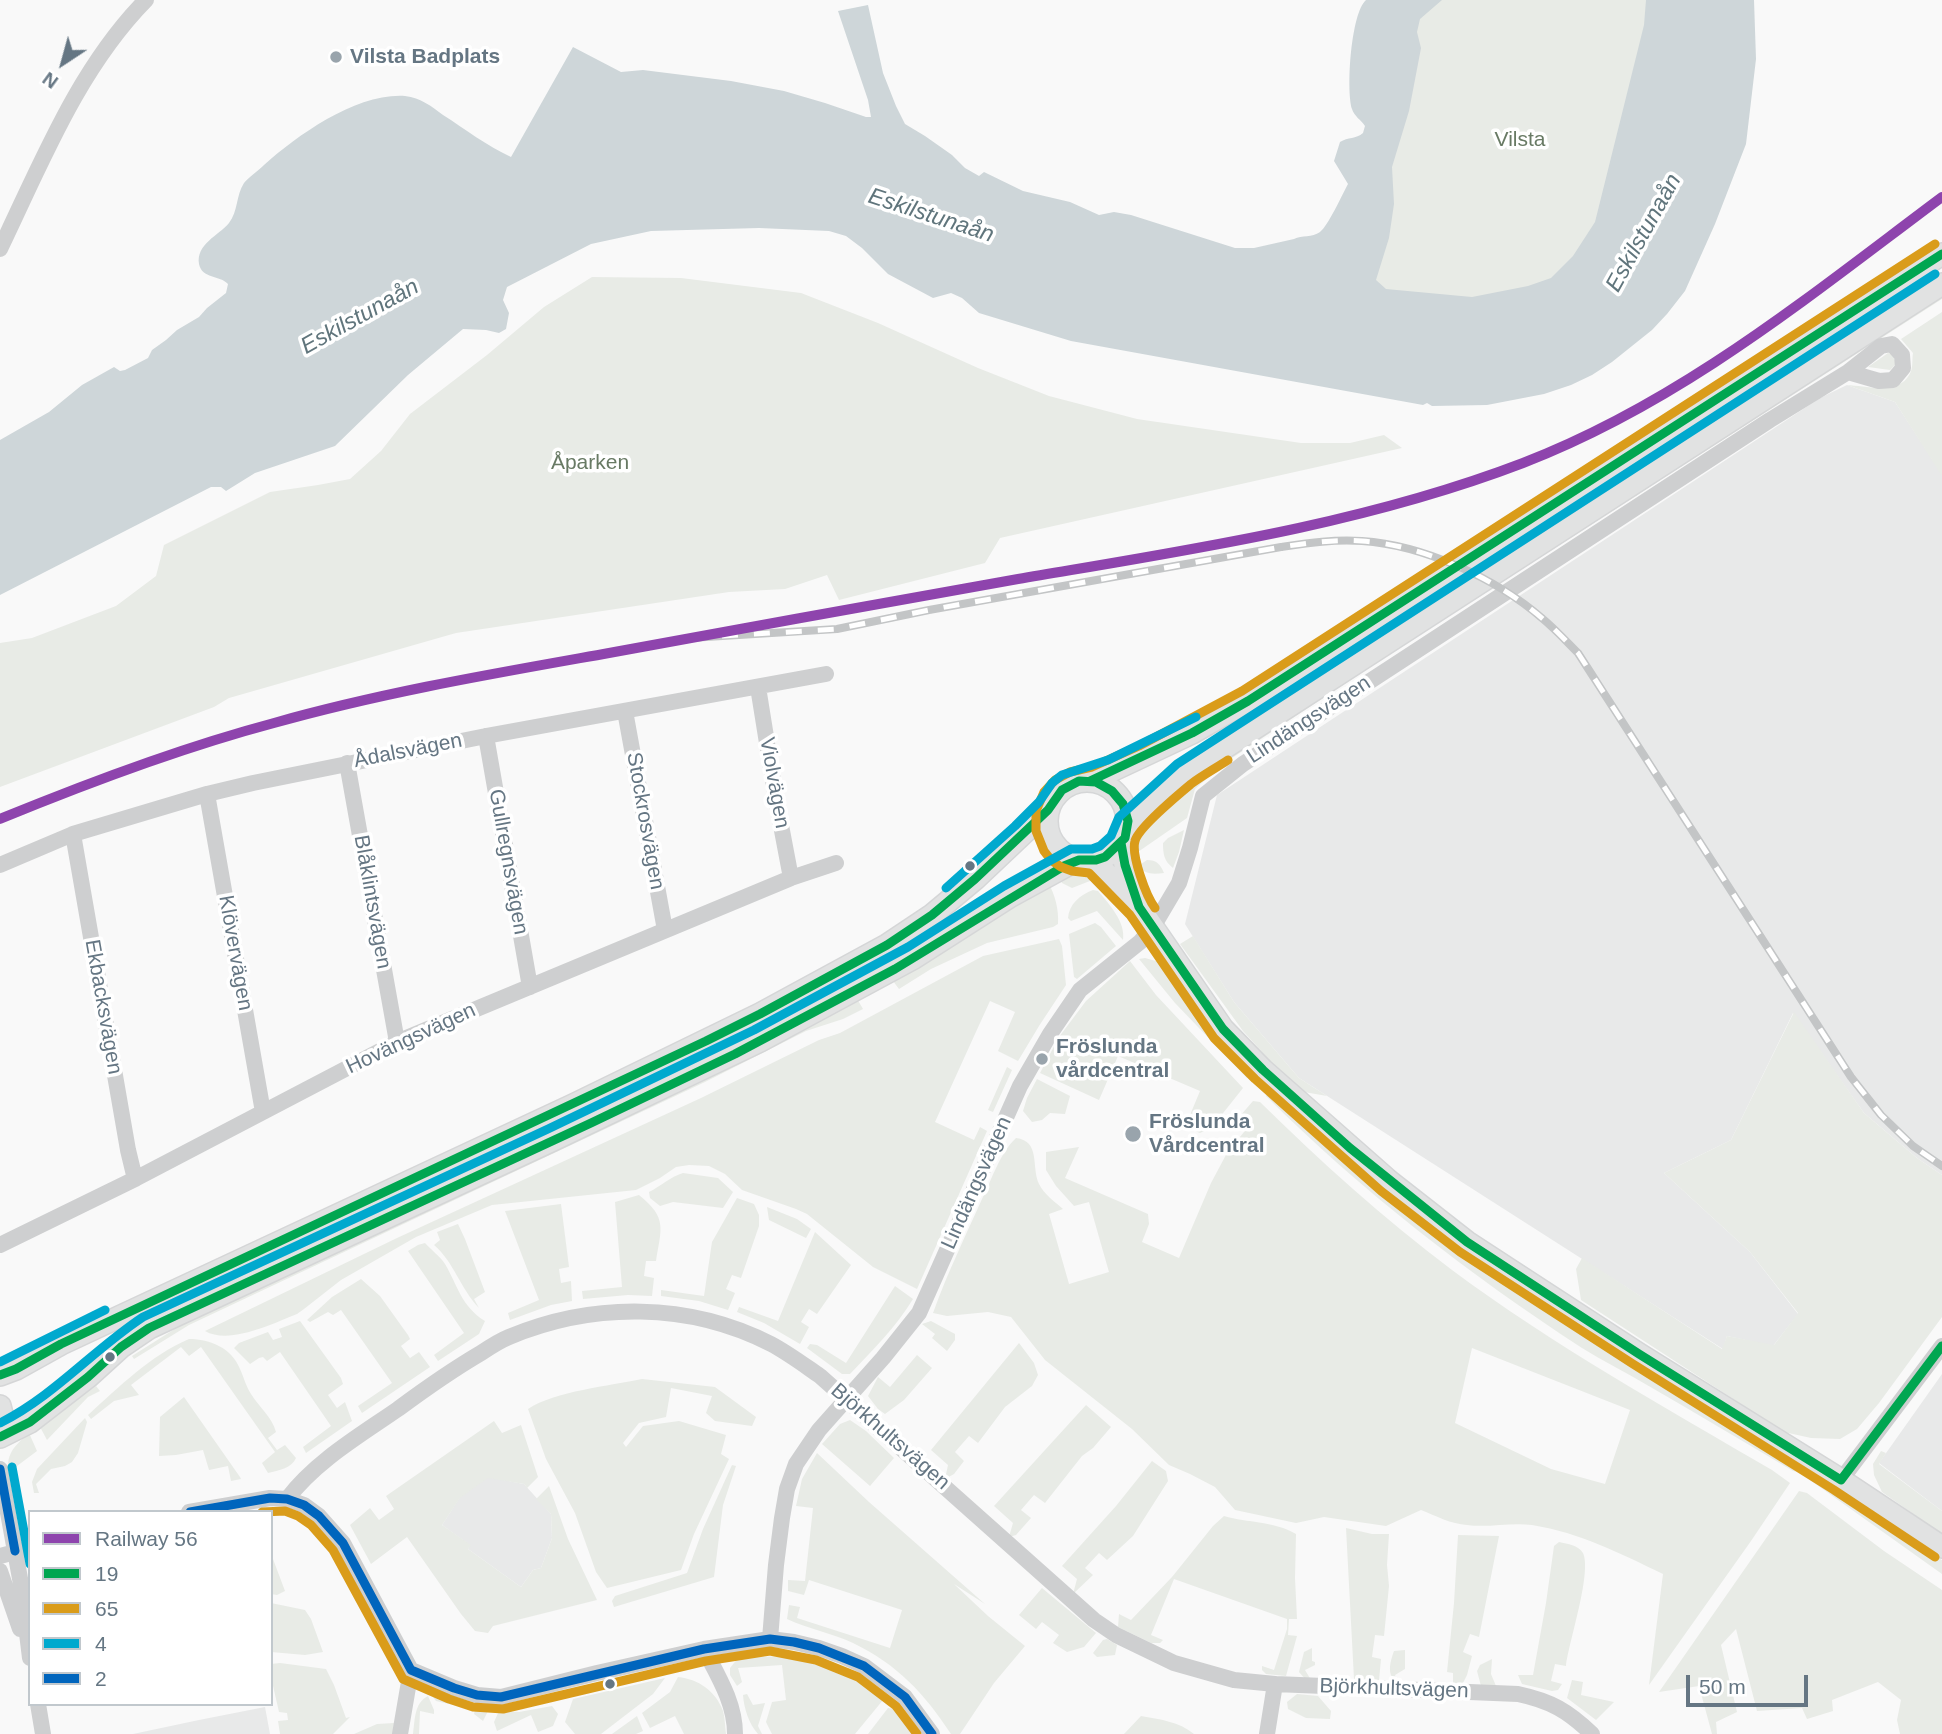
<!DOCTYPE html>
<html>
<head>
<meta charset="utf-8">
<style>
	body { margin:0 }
	#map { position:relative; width:1942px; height:1734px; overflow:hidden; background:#f9f9f9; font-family:Helvetica,sans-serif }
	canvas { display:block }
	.legend { position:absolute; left:28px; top:1510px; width:245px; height:196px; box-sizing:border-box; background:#fff; border:2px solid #c1c8cd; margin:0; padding:9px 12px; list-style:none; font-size:21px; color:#657683 }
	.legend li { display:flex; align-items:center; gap:14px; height:35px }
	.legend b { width:35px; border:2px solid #c1c8cd }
	.north { position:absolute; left:28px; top:28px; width:70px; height:70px; -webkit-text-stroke:5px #fff; paint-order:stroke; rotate:216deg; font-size:19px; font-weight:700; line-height:28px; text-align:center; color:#657683 }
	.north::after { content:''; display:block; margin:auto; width:24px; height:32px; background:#657683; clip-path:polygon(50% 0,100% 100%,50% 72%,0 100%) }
	.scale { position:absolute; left:1686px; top:1675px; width:122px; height:32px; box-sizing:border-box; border:4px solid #657683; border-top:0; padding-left:9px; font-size:21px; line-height:24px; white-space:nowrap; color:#657683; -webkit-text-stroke:5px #fff; paint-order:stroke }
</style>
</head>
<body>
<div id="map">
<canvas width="1942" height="1734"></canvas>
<ul class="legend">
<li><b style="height:9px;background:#8e44ad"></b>Railway 56</li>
<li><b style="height:9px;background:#00a651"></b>19</li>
<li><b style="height:9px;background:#da9c1a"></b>65</li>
<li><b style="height:9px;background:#00a9ce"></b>4</li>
<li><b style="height:9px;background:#0065bd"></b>2</li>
</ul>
<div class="north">N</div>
<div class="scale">50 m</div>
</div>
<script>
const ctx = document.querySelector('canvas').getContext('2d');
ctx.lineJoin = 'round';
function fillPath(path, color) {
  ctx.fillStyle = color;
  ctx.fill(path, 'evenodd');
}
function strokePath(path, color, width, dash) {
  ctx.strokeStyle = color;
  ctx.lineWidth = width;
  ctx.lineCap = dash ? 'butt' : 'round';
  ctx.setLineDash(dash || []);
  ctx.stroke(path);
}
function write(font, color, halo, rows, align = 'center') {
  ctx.font = font + ' Helvetica,sans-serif';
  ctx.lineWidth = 7;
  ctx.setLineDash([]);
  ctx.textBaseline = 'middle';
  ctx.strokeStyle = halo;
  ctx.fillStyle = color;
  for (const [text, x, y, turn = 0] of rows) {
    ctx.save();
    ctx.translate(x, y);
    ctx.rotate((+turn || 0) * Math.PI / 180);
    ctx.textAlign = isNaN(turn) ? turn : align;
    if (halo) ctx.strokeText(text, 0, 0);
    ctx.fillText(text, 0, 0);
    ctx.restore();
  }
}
fillPath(new Path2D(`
	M1847 385 1895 402 1942 474V1175L1917 1158 1864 1113 1793 1013 1731 1140 1664 1173 1750 1252 1798 1314 1773 1346 1727 1336 1723 1349 1299 1078 1234 1002 1185 924 1217 795 1820 398Z
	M1942 1374V1511L1879 1463Z
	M488 1477 524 1484 551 1514 552 1538 541 1568 533 1570 521 1587 468 1549 470 1545 442 1525 460 1497Z
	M265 1707 270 1734H133L199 1720Z`), '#e8e9e9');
fillPath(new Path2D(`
	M1413 0H1708L1624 251 1444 356 1345 256Z
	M592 277 681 278 801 293 878 323 978 368 1049 396 1137 419 1301 443H1350L1384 435 1402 448 1000 538 985 563 839 600 827 575 785 589 729 592 456 633 229 698 214 707 0 787V643L32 638 116 606 156 576 164 545 270 492 318 485 350 479 381 451 410 414 487 355 544 307Z
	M1942 293V299L1505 580 1502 577Z
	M1942 312V476L1895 402 1847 385C1867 386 1902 396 1911 371 1913 366 1912 358 1913 353L1901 339Z
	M1888 353 1893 354 1896 364 1890 370 1868 367Z
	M1488 586 1492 587 1226 762 1195 789 1187 818 1135 854C1133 829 1151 812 1166 795Z
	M1184 830 1179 852 1173 868C1164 861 1163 854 1163 843L1168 838Z
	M1147 860C1157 860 1160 864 1164 873 1154 874 1145 875 1138 866Z
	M1085 872 1095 879 1072 888 1062 883 1059 877Z
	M1048 882C1055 895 1059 909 1058 924L1053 927 987 943 931 969 899 989 890 977Z
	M1093 890 1098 891C1109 904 1126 922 1123 940L1097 911 1071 921 1068 918C1069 904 1080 895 1093 890Z
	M1095 923 1101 927 1116 946 1077 979 1074 977 1069 934Z
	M1193 936 1234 1002 1299 1078 1327 1096 1304 1092 1275 1066 1243 1031 1180 944Z
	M1059 939 1062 946 1066 985 1039 1026 1018 1061 998 1051 1015 1012 990 1001 935 1122 974 1140 980 1127 987 1131 917 1289 873 1267 807 1214 796 1209 742 1190 725 1174 709 1166 689 1165 676 1167 660 1178 636 1190 492 1205 416 1237 341 1280 304 1309 297 1314C272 1324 229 1345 205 1331L397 1238 701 1098 819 1040 840 1033 983 956Z
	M1145 958 1159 962 1175 979 1207 1025 1248 1071 1249 1075 1247 1078 1175 1003 1139 959Z
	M1130 961 1156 995 1243 1088 1212 1127 1200 1133 1185 1127 1200 1091 1118 1056 1099 1100 1040 1073 1059 1037 1086 1001Z
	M856 997 863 1009 843 1019 806 1031 705 1082 189 1325 134 1359 132 1356 181 1325Z
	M1794 1012 1864 1113 1917 1158 1942 1175V1317L1879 1403 1857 1429 1840 1439 1811 1438 1784 1432 1581 1300 1576 1269 1582 1258 1722 1349 1727 1336 1774 1345 1798 1313 1750 1252 1664 1173 1731 1140Z
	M1007 1067 1012 1070 993 1112 988 1110Z
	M1037 1079 1070 1096 1065 1114 1050 1113 1042 1120 1032 1122 1023 1111 1027 1098Z
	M1267 1093 1272 1094C1309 1126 1346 1157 1382 1189 1416 1219 1452 1260 1497 1273L1801 1466 1798 1472 1793 1471C1744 1442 1696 1413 1647 1385 1625 1372 1603 1361 1582 1348 1470 1275 1361 1191 1266 1096Z
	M1253 1101 1260 1102C1320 1161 1384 1219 1452 1270 1553 1345 1664 1407 1772 1470L1790 1483 1751 1541 1649 1685 1663 1574C1619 1553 1581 1533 1532 1525 1511 1522 1488 1528 1467 1525 1451 1524 1436 1516 1421 1510L1386 1526 1324 1517 1296 1523 1235 1510 1215 1487 1190 1474 1169 1465 1132 1429 1045 1360 1011 1317 988 1312 947 1316 933 1313C947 1274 965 1237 982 1199 992 1179 1000 1153 1016 1138 1041 1141 1031 1167 1039 1184 1044 1194 1055 1202 1063 1209L1049 1214 1069 1284 1109 1272 1089 1202 1074 1206 1056 1186 1046 1170V1152L1079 1147 1065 1178 1148 1214 1149 1224 1142 1242 1179 1258 1211 1183 1227 1153 1248 1127 1240 1116ZM1472 1348 1630 1410 1605 1484 1551 1469 1455 1423Z
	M683 1173 718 1178 733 1192 723 1208 673 1202 660 1206 650 1198 649 1192C661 1186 670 1177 683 1173Z
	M639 1195C668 1218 661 1229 656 1261H646L644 1276 654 1278 652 1296 628 1295 583 1299 582 1291 622 1287 615 1202Z
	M737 1198 754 1204 759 1215V1226L741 1278 732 1275 726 1289 735 1293 728 1310 699 1301 661 1296V1290L704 1296 712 1242Z
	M561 1204 569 1267 559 1269 561 1283 571 1281 572 1301 551 1305 510 1320 508 1313 539 1300 505 1211Z
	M767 1207 797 1219 811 1229 806 1238 769 1220Z
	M458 1224 465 1239 485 1292 474 1299 479 1308C460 1288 454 1262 434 1245L440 1240 437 1232Z
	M815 1232 851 1265 817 1314 809 1309 801 1322 809 1327 800 1344 764 1323 737 1312 739 1307 778 1321Z
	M425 1243C431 1250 440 1256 445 1264 458 1286 461 1306 485 1321L479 1334 438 1361 434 1355 464 1333 408 1251 418 1245Z
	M361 1279 380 1296 408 1335 410 1339 401 1346 410 1358 419 1352 430 1367 362 1413 358 1406 392 1383 341 1310 333 1315 328 1312 310 1322 307 1320 332 1297Z
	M895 1286 913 1299C896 1327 873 1350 850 1374H842L807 1348 810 1344 817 1345 846 1363Z
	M300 1321 341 1378 343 1384 328 1395 337 1408 345 1402 352 1421 306 1453 303 1447 331 1426 280 1352 267 1361 263 1357 259 1358 250 1364 234 1348 239 1343 268 1332 273 1340 282 1337 279 1329Z
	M931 1321 955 1334V1340L947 1351 932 1338 935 1334 922 1324Z
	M189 1339C210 1339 232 1348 240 1369 244 1378 246 1386 251 1394 259 1407 272 1417 276 1432L268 1438 277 1450 285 1445 296 1458C291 1469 279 1470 268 1473L262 1463 275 1452 201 1347 189 1356 181 1347 131 1385 139 1395 114 1401 91 1419 88 1415C119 1387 151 1355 189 1339Z
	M1019 1343 1034 1363 1038 1375 1032 1386 1005 1407 978 1443 969 1436 955 1452 964 1461 954 1474 945 1479 948 1465 931 1450Z
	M917 1355 932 1368 904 1400 885 1414 878 1409 868 1396 878 1377 890 1387Z
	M642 1379 715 1387 756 1417 752 1426 715 1421 706 1413 712 1396 671 1388 666 1417 639 1423 623 1443 626 1447 643 1426 679 1421 726 1435 721 1454 729 1459 694 1534 681 1570 607 1588 596 1572 575 1513 546 1459 528 1409C555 1391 610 1386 642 1379Z
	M96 1386 100 1391 88 1397 47 1440 39 1425Z
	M184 1397 240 1477 241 1479 231 1481 228 1466 209 1470 203 1450 176 1455 159 1456 160 1417Z
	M1086 1405 1111 1427 1093 1448 1082 1456 1045 1503 1034 1495 1021 1510 1031 1518 1016 1535 1009 1537 1013 1523 994 1506Z
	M85 1418 87 1422 78 1453 72 1462 65 1466 51 1469 36 1484 39 1493H34L32 1482 37 1469Z
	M850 1420 866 1431 894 1458 870 1486 822 1444 840 1424Z
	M494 1421 502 1433 521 1425 538 1477 527 1488 524 1484 488 1478 460 1498 442 1525 471 1545 468 1549 521 1587 533 1570 541 1568 552 1538 551 1514 536 1499 549 1486 568 1539 597 1600 493 1626 488 1633 475 1631 461 1614 407 1537 371 1564 350 1525 370 1508 379 1520 394 1509 386 1496Z
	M29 1433 37 1451 17 1466 9 1477C5 1455 13 1447 29 1433Z
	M1881 1451 1886 1453 1879 1464 1942 1511V1534L1882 1492 1874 1475 1873 1464Z
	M817 1453 869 1502 985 1604 954 1584 988 1616 1025 1646 994 1683 960 1734H951C924 1693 898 1665 853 1643 832 1633 808 1629 787 1619L789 1605 800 1607 797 1618 890 1648 902 1610 809 1580 804 1595 788 1591V1580L805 1581 813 1508 796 1506 802 1479Z
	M1152 1461 1166 1471 1168 1481 1133 1536 1107 1560 1099 1553 1085 1568 1093 1575 1073 1594 1077 1579 1062 1566 1116 1506Z
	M732 1465 736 1466 723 1505 714 1577 614 1607 612 1601 615 1596 687 1573 703 1529Z
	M1814 1475 1942 1560V1574L1810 1480Z
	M1799 1491 1807 1493 1884 1551 1942 1590V1734H1900L1897 1720 1901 1700 1878 1682 1832 1700 1833 1711 1807 1719 1802 1708 1757 1711 1736 1629 1721 1645 1737 1712 1716 1722 1717 1734H1712L1699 1686 1659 1692Z
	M1224 1516C1248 1523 1274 1521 1296 1534L1295 1578 1297 1619H1289L1288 1635 1297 1636 1286 1676 1266 1674 1262 1670V1666L1274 1670 1287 1629V1619L1174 1579 1151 1635 1163 1640 1160 1643H1151L1118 1627 1119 1614 1131 1620 1172 1577 1213 1526Z
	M1346 1528 1372 1534H1389L1387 1565 1389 1586 1384 1636 1375 1635 1372 1657 1381 1659 1379 1680 1354 1679Z
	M1458 1535 1499 1536 1479 1637 1470 1634 1463 1652 1472 1656 1467 1675 1463 1683H1453V1673L1447 1672 1454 1603Z
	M1559 1542C1568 1544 1578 1545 1583 1553 1592 1573 1569 1641 1566 1666L1555 1664 1551 1681 1562 1684 1558 1690 1552 1691 1522 1684 1518 1675H1533L1546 1603 1554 1546Z
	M271 1559H273L285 1591 277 1595 271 1594Z
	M1042 1588 1096 1633 1084 1647 1067 1652 1053 1643 1059 1635 1042 1622 1036 1629 1019 1615Z
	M271 1603 305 1610 311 1619 323 1652 305 1655 271 1652Z
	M1107 1639 1117 1645 1115 1655 1097 1657 1093 1653 1103 1640Z
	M1312 1648V1661L1315 1662V1665L1305 1670 1311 1680H1306L1299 1672 1304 1652Z
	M1405 1650V1669L1395 1675 1398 1683C1386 1676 1390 1662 1394 1651Z
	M782 1656C793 1658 805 1658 816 1660 840 1667 867 1681 883 1700L855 1734H772L766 1722 772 1702 786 1700 782 1665 738 1668 742 1682 737 1686 730 1675V1668L738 1658Z
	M1492 1659 1491 1674 1496 1686H1481L1477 1671 1480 1665Z
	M280 1663 326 1669 334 1685 346 1718 350 1717 333 1734H280L278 1721 288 1720 287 1713 279 1712 271 1677V1664Z
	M678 1677C698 1679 716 1691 723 1711 725 1718 725 1727 726 1734H684L675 1716 650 1728 642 1713 670 1692Z
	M665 1678 653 1694 601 1734H575L565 1722 573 1699Z
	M1572 1680 1583 1682 1581 1695 1614 1702 1596 1720 1567 1698Z
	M747 1694 753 1705 765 1703 758 1726 762 1734H758C749 1724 744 1709 743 1695Z
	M1297 1694 1318 1696 1331 1711 1330 1719 1306 1718 1288 1709 1287 1702Z
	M434 1695 488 1711 483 1721 474 1714 475 1710 436 1701 433 1697Z
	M428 1696 434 1710V1714L420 1711 419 1734H413C415 1720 414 1703 428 1696Z
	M552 1706 558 1714 553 1726 538 1732 531 1715 497 1731 494 1722 499 1711 519 1712Z
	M888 1708 895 1709 912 1734H868Z
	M637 1716 643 1731 636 1734H612Z
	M1141 1716C1159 1719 1180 1722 1194 1734H1124Z
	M394 1723 393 1734H354L377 1724Z`), '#e8ebe6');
fillPath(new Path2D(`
	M1366 0H1442L1420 19 1417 32 1421 48 1409 111 1392 167 1394 204 1389 238 1376 280 1386 289 1472 297 1528 286 1551 278 1573 256 1595 222 1644 25 1646 0H1754L1756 59 1746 144 1715 224 1685 291 1667 314 1652 330 1612 362 1592 375 1571 385 1544 394 1487 405 1432 406 1427 403 1423 405 1071 341 979 313 962 298 951 293 933 298 888 274 862 248 846 236 829 231 759 228 651 231 591 244 507 287 503 300 509 313 506 329 499 333 486 330 463 329 408 375 335 446 255 473 226 491 221 487H211L0 595V440L49 412 82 385 114 367 120 371 125 370 148 358 152 350 166 340 177 330 199 317 207 308 226 293 228 284C220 275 202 279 199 264 196 244 218 236 229 223 238 212 236 195 244 183 249 177 258 171 264 165 299 134 357 93 405 96 421 98 431 106 443 115 465 129 487 146 511 157L573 47 621 72 643 70 731 81 784 91 825 103 866 117H871L868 100 838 11 868 5 883 73 896 106 905 124 925 136 952 155 965 168 979 176 984 172 1023 191 1070 202 1099 215 1114 212 1131 215 1235 248H1254L1294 239C1302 235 1312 238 1320 232 1328 226 1342 195 1348 184L1334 161 1340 142C1348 137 1356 139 1363 133L1365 126C1361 120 1354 116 1352 109 1346 89 1351 13 1366 0Z`), '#ced6d9');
const major = new Path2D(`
	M1047 821a40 40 0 1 1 80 0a40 40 0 1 1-80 0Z
	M1090 781 1192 733 1248 701 1942 254
	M1128 825 1184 774 1942 284
	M1121 843 1125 865 1137 902
	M1094 861 1139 907 1223 1029 1263 1070 1389 1181 1467 1242 1513 1272 1639 1354 1841 1480 1942 1547
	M0 1375 16 1369 61 1344 573 1105 760 1014 887 945 932 915 975 879 1048 810
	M0 1406 3 1418 0 1435
	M0 1437 30 1422 88 1377 121 1347 149 1328 553 1140 760 1041 914 958 1011 896 1077 860`);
strokePath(major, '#d5d6d7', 24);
strokePath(new Path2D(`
	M0 249C41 164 78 69 146 0
	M758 687 776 799 791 878
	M625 711 665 930
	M486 736 530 987
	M347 763 397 1042
	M207 794 263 1112
	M73 834 128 1150 135 1179
	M0 865 73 834 207 794 253 783 486 736 826 674
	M0 1245 135 1179 397 1042 791 878 836 863
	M0 1469 21 1584 30 1658
	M1841 1480 1942 1346
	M287 1499C316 1461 359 1436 398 1409 425 1389 452 1370 481 1353 490 1347 499 1341 509 1337 593 1302 689 1302 771 1344 788 1353 804 1365 820 1376L1094 1620 1116 1635 1174 1663 1234 1680 1275 1684 1518 1694C1551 1701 1568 1711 1592 1734
	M189 1512 270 1498 287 1499 304 1505 319 1516 343 1543 411 1670 454 1688 477 1695 501 1697 597 1673 704 1649 770 1639 794 1642 819 1648 842 1656 864 1666 905 1697 932 1734
	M0 1556 30 1548
	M0 1571 20 1629
	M770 1639 776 1565 782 1518 787 1489 796 1464 819 1430 883 1358 919 1313 1020 1086 1050 1034 1080 990 1140 942 1153 927 1179 883 1190 848 1203 796 1243 764 1770 420 1848 372 1881 346 1892 344 1902 355 1903 368 1893 380 1879 381 1848 372
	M704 1649C718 1676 735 1703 735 1734
	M38 1704 43 1734
	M400 1734 411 1670
	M1267 1734 1275 1684`), '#cecfd0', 16);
strokePath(major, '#e1e2e2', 21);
const rail = new Path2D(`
	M690 638 837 629 929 610 1281 547C1308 543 1334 539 1362 541 1423 545 1496 578 1543 619 1555 629 1566 641 1578 653L1851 1077 1881 1115 1913 1146 1942 1166`);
strokePath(rail, '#c3c5c6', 8);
strokePath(rail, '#fff', 5, [16]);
strokePath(new Path2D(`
	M1090 781 1192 733 1248 701 1942 254
	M1121 843 1125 865 1139 907 1223 1029 1263 1070 1350 1148 1467 1242 1639 1354 1841 1480
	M0 1375 16 1369 61 1344 706 1041 760 1014 887 945 932 915 975 879 1048 810 1062 790 1079 781 1096 782 1112 791 1123 804 1128 821 1125 838 1105 857 1096 860H1079L1064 866 895 969 735 1054 591 1123 149 1328 121 1347 88 1377 30 1422 0 1437
	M1841 1480 1942 1346`), '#00a651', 9);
strokePath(new Path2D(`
	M1155 908C1146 896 1131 855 1135 841 1138 828 1179 794 1191 784 1203 775 1216 768 1228 760
	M262 1512 285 1511 298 1516 311 1525 333 1550 403 1679 449 1699 473 1707 503 1709 706 1661 770 1651 816 1660 858 1677 896 1706 917 1734
	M1935 1557 1834 1490 1633 1364 1460 1252 1381 1191 1255 1079 1214 1038 1130 915 1089 873 1072 871 1061 867 1051 860 1044 851 1036 831V811L1044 792 1055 780 1070 772 1092 767 1139 746 1242 691 1935 244`), '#da9c1a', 9);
strokePath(new Path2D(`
	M946 888 1015 826 1039 802 1052 783 1062 775 1108 760 1196 717
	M0 1362 105 1310
	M0 1423C54 1396 93 1350 143 1317L548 1129 754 1030 908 947 1004 886 1071 849H1092L1100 846 1111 836 1119 817 1177 764 1935 274
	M12 1467 30 1564`), '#00a9ce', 9);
strokePath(new Path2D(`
	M0 1469 15 1551
	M190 1512 270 1498 287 1499 304 1505 319 1516 343 1543 411 1670 454 1688 477 1695 501 1697 704 1649 770 1639 794 1642 819 1648 864 1666 905 1697 932 1734`), '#0065bd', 9);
strokePath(new Path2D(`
	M0 819C90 782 180 748 274 723 384 692 497 673 609 653 745 628 882 603 1018 579 1188 550 1361 525 1523 463 1681 402 1808 297 1942 197`), '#8e44ad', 10);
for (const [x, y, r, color] of [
	[336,57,7,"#99a4ac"],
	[970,866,6,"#657683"],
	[1042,1059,7,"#99a4ac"],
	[1133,1134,9,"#99a4ac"],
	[110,1357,6,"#657683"],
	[610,1684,6,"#657683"]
]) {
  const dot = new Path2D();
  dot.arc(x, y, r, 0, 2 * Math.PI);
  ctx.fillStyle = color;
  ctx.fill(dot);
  strokePath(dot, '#fff', 2.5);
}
write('bold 21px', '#657683', '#fff', [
	["Vilsta Badplats",350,57],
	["Fröslunda",1056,1047],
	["vårdcentral",1056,1071],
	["Fröslunda",1149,1122],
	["Vårdcentral",1149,1146]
], 'left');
write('21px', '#687a64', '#fff', [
	["Vilsta",1520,140],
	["Åparken",590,463]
]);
write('21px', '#657683', '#fff', [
	["Lindängsvägen",1309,720,-33],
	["Ådalsvägen",408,751,-11],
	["Violvägen",774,783,80],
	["Stockrosvägen",645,821,80],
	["Gullregnsvägen",508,862,80],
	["Blåklintsvägen",372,902,80],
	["Klövervägen",235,953,80],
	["Ekbacksvägen",103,1007,80],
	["Hovängsvägen",411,1039,-25],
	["Lindängsvägen",977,1183,-66],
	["Björkhultsvägen",890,1437,41],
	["Björkhultsvägen",1394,1689,2]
]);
write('italic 23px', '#60757c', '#fff', [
	["Eskilstunaån",931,216,18],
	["Eskilstunaån",1644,233,-61],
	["Eskilstunaån",360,317,-29]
]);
</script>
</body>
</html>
